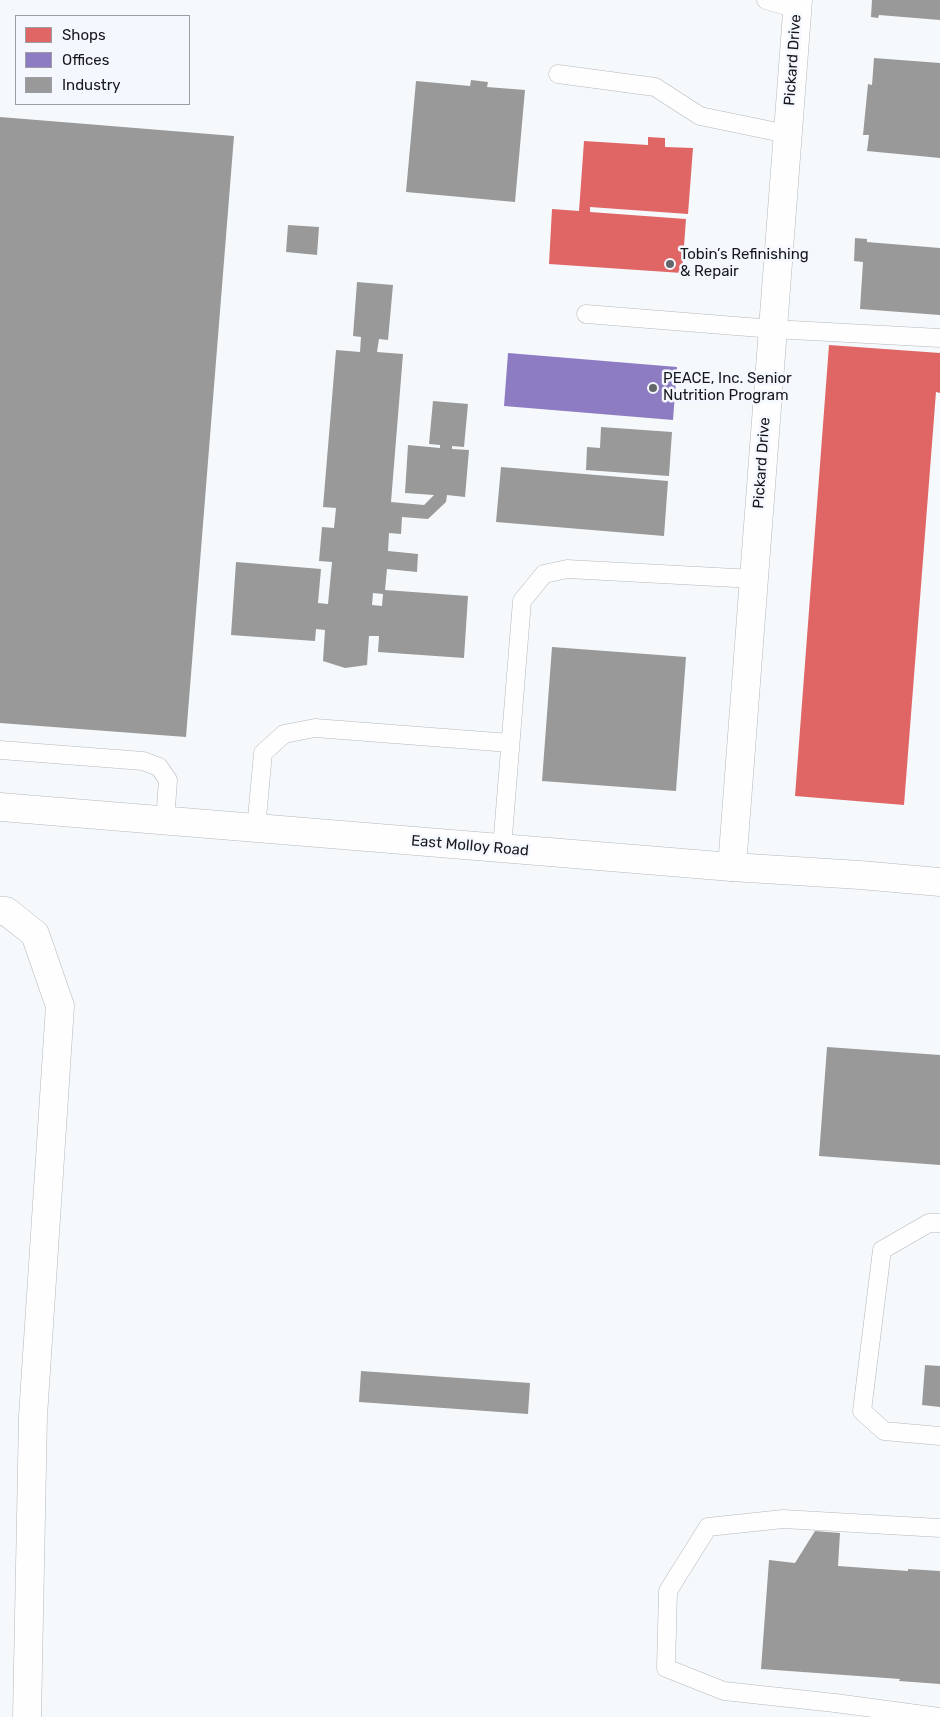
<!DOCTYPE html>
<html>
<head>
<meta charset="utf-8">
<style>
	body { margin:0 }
	#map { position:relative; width:940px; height:1717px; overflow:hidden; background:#f6f9fc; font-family:Rubik,sans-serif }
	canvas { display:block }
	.legend { position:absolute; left:15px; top:15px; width:175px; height:90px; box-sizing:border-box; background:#f4f8fe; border:1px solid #9b9ea4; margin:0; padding:6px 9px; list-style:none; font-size:15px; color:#16181c }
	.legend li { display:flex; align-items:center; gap:10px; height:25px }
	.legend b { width:25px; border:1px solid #9b9ea4 }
</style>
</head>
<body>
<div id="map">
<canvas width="940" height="1717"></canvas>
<ul class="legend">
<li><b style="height:14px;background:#e06666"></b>Shops</li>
<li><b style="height:14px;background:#8e7cc3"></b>Offices</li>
<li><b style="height:14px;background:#999"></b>Industry</li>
</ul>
</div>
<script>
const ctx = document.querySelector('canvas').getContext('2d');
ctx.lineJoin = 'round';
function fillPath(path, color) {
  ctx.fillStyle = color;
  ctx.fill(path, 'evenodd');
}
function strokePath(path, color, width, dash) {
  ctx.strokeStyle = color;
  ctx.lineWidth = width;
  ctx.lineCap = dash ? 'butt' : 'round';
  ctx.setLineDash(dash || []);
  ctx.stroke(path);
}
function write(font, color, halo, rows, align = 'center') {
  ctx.font = font + ' Rubik,sans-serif';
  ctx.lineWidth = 5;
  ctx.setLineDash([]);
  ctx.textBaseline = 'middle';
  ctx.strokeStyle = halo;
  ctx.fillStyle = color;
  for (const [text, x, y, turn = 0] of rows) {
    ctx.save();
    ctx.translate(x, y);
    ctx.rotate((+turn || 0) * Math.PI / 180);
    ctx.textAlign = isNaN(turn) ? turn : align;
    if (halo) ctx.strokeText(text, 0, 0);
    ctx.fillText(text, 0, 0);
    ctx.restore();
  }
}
fillPath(new Path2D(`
	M648 137 665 138V147L693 148 688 214 590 207V212L686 219 682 273 549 264 552 209 579 211 584 141 648 145Z
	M829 345 940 353V393L936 392 904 805 795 796Z`), '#e06666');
fillPath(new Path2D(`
	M508 353 677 367 673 420 504 406Z`), '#8e7cc3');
fillPath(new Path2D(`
	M872 0H940V20L879 15 878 18 871 17Z
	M874 58 940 63V158L867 151 869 135H863L868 84 872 85Z
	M471 80 488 82 487 87 525 90 515 202 406 192 416 81 470 86Z
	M0 117 234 136 186 737 0 723Z
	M288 225 319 227 317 255 286 252Z
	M855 238 867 239V242L940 248V315L860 309 863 262 854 261Z
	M357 282 393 285 388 340 379 339 377 352 403 354 391 502 424 505 434 495 405 493 408 445 440 448V445L429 444 433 401 468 404 464 447 452 446V449L469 450 465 497 447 495 446 502 428 519 402 517 401 534 389 533 388 551 418 554 417 572 387 569 385 590 468 596 464 658 378 652 379 636H369L367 665 345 668 323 661 325 630 316 629 315 641 231 635 236 562 321 569 318 603 328 604 332 562 319 561 322 527 334 528 336 508 323 507 336 350 360 352 361 337 353 336ZM373 593 383 594 382 606 372 605Z
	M601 427 672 432 669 476 586 470 587 447 600 448Z
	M501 467 668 481 664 536 496 522Z
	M552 647 686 657 676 791 542 781Z
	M827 1047 940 1055V1165L819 1156Z
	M925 1365 940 1366V1407L922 1405Z
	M361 1371 530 1383 528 1414 359 1402Z
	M815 1531 840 1533 838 1566 908 1571V1569L940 1571V1684L899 1681 900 1679 761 1669 769 1560 795 1563Z`), '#999');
const lane = new Path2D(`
	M766 0 797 9
	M558 74 655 87 700 116 787 134
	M586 314 773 329 940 338
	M0 750 143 761 159 767 168 780 165 821
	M256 829 263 753 284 734 315 728 510 743
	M502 848 522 601 544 574 567 569 754 579
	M940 1223H929L882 1250 862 1411 884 1431 940 1436
	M940 1528 783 1519 708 1527 668 1591 666 1668 724 1691 835 1703 940 1717`);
const street = new Path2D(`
	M732 867 798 0
	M0 911H6L35 934 60 1006 33 1416 27 1717`);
const secondary = new Path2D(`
	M0 807 732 867 860 875 940 882`);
strokePath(lane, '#b5b7ba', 19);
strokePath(street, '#b5b7ba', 29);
strokePath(secondary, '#b5b7ba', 29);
strokePath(lane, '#fefeff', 18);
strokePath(street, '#fefeff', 28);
strokePath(secondary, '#fefeff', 28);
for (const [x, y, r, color] of [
	[670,264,5,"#64676a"],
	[653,388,5,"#64676a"]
]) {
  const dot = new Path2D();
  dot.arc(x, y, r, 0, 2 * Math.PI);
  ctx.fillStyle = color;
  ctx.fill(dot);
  strokePath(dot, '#f4f8fe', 2);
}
write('15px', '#16181c', '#f4f8fe', [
	["Pickard Drive",793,60,-86],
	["Pickard Drive",762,463,-86],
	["East Molloy Road",470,846,5]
]);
write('15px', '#16181c', '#f4f8fe', [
	["Tobin’s Refinishing",680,255],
	["& Repair",680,272],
	["PEACE, Inc. Senior",663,379],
	["Nutrition Program",663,396]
], 'left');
</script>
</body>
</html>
